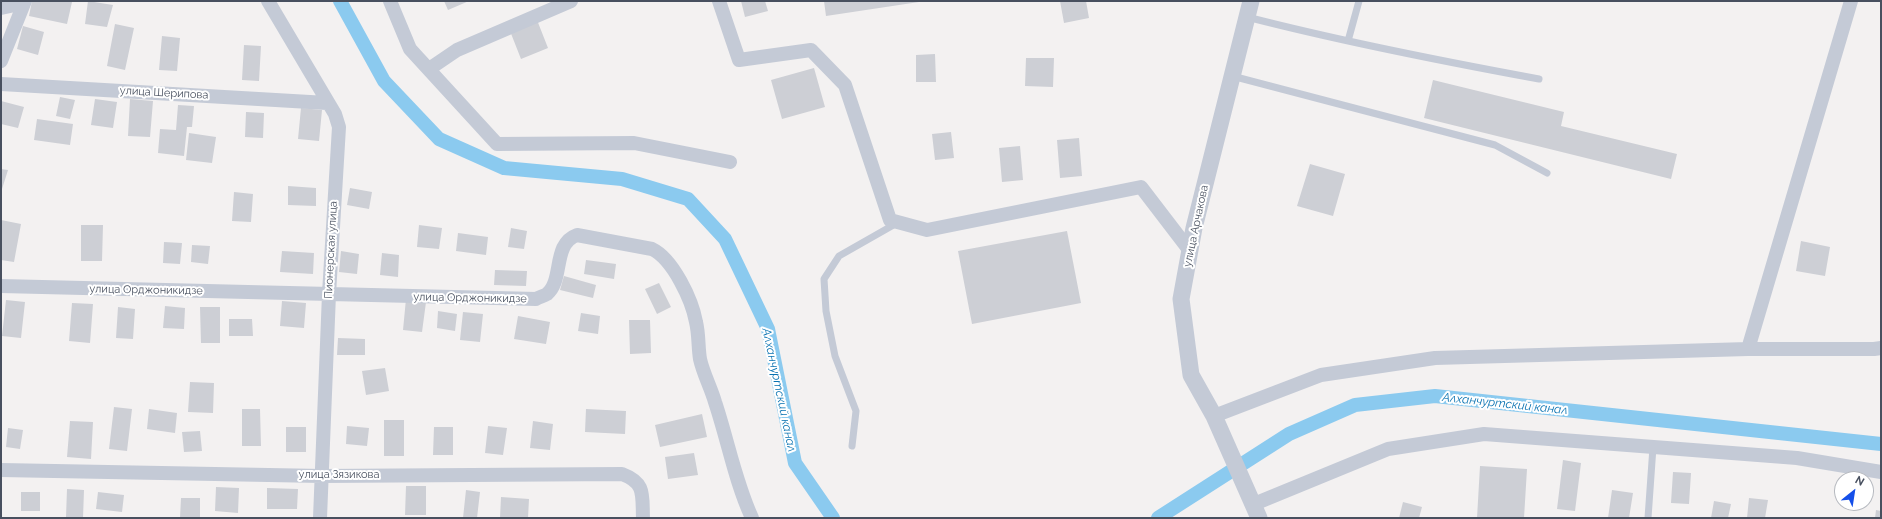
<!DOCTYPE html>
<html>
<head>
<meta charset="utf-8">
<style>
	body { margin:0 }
	#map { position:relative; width:1882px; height:519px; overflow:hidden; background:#f3f1f1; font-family:Raleway,sans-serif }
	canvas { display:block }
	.frame { position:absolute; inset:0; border:2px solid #48505f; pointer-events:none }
	.north { position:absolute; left:1834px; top:471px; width:40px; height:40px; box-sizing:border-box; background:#fff; border:1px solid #b6b9bf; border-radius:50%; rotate:30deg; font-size:11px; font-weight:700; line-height:16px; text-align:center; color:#48505f }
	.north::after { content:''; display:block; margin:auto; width:14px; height:18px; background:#154fe9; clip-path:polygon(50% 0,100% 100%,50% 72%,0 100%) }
</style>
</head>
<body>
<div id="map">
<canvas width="1882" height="519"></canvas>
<div class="frame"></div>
<div class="north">N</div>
</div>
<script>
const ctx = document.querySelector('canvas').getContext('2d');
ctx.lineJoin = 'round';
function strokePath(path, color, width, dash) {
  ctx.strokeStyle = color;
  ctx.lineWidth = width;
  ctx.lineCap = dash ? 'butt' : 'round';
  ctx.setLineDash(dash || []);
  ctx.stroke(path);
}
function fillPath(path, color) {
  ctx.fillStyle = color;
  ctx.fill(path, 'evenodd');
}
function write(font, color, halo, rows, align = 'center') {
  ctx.font = font + ' Raleway,sans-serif';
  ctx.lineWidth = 4;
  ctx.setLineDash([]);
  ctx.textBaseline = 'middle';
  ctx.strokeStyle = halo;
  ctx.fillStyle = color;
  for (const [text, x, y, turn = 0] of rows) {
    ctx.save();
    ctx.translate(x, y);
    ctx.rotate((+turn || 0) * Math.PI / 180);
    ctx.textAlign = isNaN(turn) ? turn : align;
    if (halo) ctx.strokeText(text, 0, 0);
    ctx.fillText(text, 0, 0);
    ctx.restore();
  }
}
strokePath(new Path2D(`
	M340 1 384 81 439 139 504 168 622 179 688 199 725 239 768 329 795 463 833 518
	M1158 518 1289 434 1355 405 1435 396 1881 444`), '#8bcaef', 14);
fillPath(new Path2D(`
	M32 1 72 2 67 24 29 16Z
	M88 1 113 5 107 27 85 24Z
	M444 1H469L448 10Z
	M741 1H765L768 11 745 17Z
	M824 1H919V2L826 16Z
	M1060 1H1086L1089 18 1064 23Z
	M537 20 548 48 521 59 510 31Z
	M115 24 134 28 125 70 107 66Z
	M23 26 44 32 38 55 17 49Z
	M162 36 180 38 177 71 159 70Z
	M244 45 261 46 259 81 242 80Z
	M935 54 936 82H916V55Z
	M1026 58H1054L1053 87 1025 86Z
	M814 68 825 107 782 119 771 80Z
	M1433 80 1564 112 1561 126 1677 154 1671 179 1424 118Z
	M60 97 75 100 70 119 56 116Z
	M95 99 117 102 113 128 91 125Z
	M130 99 153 101 150 137 128 136Z
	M1 101 24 107 18 128 1 124Z
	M178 105 194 106 192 127H187L184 156 158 153 160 129 176 130Z
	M301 108 322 110 319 141 298 139Z
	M246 112 264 113 263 138 245 137Z
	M37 119 73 124 70 145 34 140Z
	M951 132 954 158 935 160 932 134Z
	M189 133 216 137 212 163 186 160Z
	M1079 138 1082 176 1060 178 1057 140Z
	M1020 146 1023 180 1002 182 999 148Z
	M1310 164 1345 174 1333 216 1297 206Z
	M1 169 8 170 2 189H1Z
	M288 186 316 188V206L288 205Z
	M350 188 372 192 369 209 347 205Z
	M234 192 253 194 251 222 232 221Z
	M1 220 21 224 14 262 1 260Z
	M81 225H103L102 261H81Z
	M419 225 442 228 439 249 417 247Z
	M511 228 527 231 524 249 508 247Z
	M1067 231 1081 303 972 324 958 251Z
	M458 233 488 237 486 255 456 251Z
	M1801 241 1830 247 1825 276 1796 271Z
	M164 242 182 243 180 264 163 263Z
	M192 245 210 246 208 264 191 262Z
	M282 251 314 253 313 274 280 272Z
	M341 251 359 254 357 274 339 272Z
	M382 253 399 255 398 277 380 275Z
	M586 260 616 264 614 279 584 274Z
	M495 270 527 271 526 286 494 285Z
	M564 276 596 285 593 298 560 290Z
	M659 283 671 307 657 314 645 289Z
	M406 299 426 302 422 332 403 330Z
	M6 300 25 302 21 338 2 336Z
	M282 301 306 303 304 328 280 326Z
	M72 303 93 304 90 343 69 341Z
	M165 306 185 308 184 329 163 328Z
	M118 307 135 309 133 339 116 338Z
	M200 307H220V343H201Z
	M438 311 457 314 455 331 437 328Z
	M463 312 483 314 480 342 460 340Z
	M581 313 600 316 598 334 578 331Z
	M518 316 550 322 546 344 514 339Z
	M229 319H252L253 336H229Z
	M629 320H650L651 353 630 354Z
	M338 338 365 339V355H337Z
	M385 368 389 391 366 395 362 371Z
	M190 382 214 383 213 413 188 412Z
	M114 407 132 409 127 451 109 449Z
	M149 409 177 413 175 433 147 429Z
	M242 409H260L261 446H242Z
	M586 409 626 411 625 434 585 432Z
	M702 414 707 437 660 447 655 425Z
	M384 420H404V456H384Z
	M70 421 93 422 91 459 67 457Z
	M533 421 553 424 550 450 530 448Z
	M347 426 369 428 367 446 346 444Z
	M488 426 507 428 503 455 485 453Z
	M286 427H306V452H286Z
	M434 427H453V455H433Z
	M8 428 23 430 20 449 6 447Z
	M200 431 202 451 184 452 182 432Z
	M694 453 698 475 668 479 665 457Z
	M1563 460 1581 463 1575 511 1557 509Z
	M1480 466 1527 469 1524 518H1477Z
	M1673 472 1691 473 1689 504 1671 503Z
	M406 486H426V515H405Z
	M216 487 239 488 238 513 215 511Z
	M267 488 298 489 297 509H267Z
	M67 489 84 490 83 518 66 517Z
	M466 490 480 492 477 518H463Z
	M1612 490 1633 493 1629 518H1608Z
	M21 492H40V511H21Z
	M98 492 124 495 122 512 96 509Z
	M501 497 529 499 528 518H500Z
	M181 498H200V518H180Z
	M1749 498 1768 500 1765 518H1747Z
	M1714 501 1731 504 1728 518H1711Z
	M1403 502 1422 507 1419 518H1399Z
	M1876 510 1881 511V518H1875Z`), '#cdcfd5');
strokePath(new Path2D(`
	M1247 17C1344 42 1441 61 1539 79
	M1348 41 1359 1
	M1232 76 1495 145 1547 173
	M852 446 856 411 835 356 826 311 824 279 839 256 897 223
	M1648 518 1653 447`), '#c4cad6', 7);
strokePath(new Path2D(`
	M268 1 335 114 339 127 329 294 320 518
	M390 1 410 49 497 144 634 143 730 162
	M719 1 739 60 811 50 845 85 890 220 927 230 1141 187 1190 251
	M1 8 24 3
	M1 61 25 1
	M429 69 457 50 571 1
	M1 84 327 103
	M1 286 536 299C539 297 544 296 547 294 564 280 552 244 577 235L652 249C673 259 692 300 696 322 699 334 698 347 700 359 703 373 711 388 715 402 728 441 735 481 752 518
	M1748 349 1851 1
	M1214 416 1321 375 1435 358 1748 349H1874L1881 348
	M1 470 322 476 622 474C646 483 642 495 643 518
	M1254 504 1388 449 1484 434 1797 458 1881 472`), '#c4cad6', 14);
strokePath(new Path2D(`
	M1251 1 1194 228 1181 299 1191 375 1214 416 1259 518`), '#c4cad6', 17);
write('11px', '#48505f', '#fff', [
	["улица Шерипова",164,93,3],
	["улица Арчакова",1196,226,-78],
	["Пионерская улица",331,250,-87],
	["улица Орджоникидзе",146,290,1],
	["улица Орджоникидзе",470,298,1],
	["улица Зязикова",339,475]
]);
write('italic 12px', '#0972b1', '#fff', [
	["Алханчуртский канал",779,390,78],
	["Алханчуртский канал",1505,404,6]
]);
</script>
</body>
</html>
